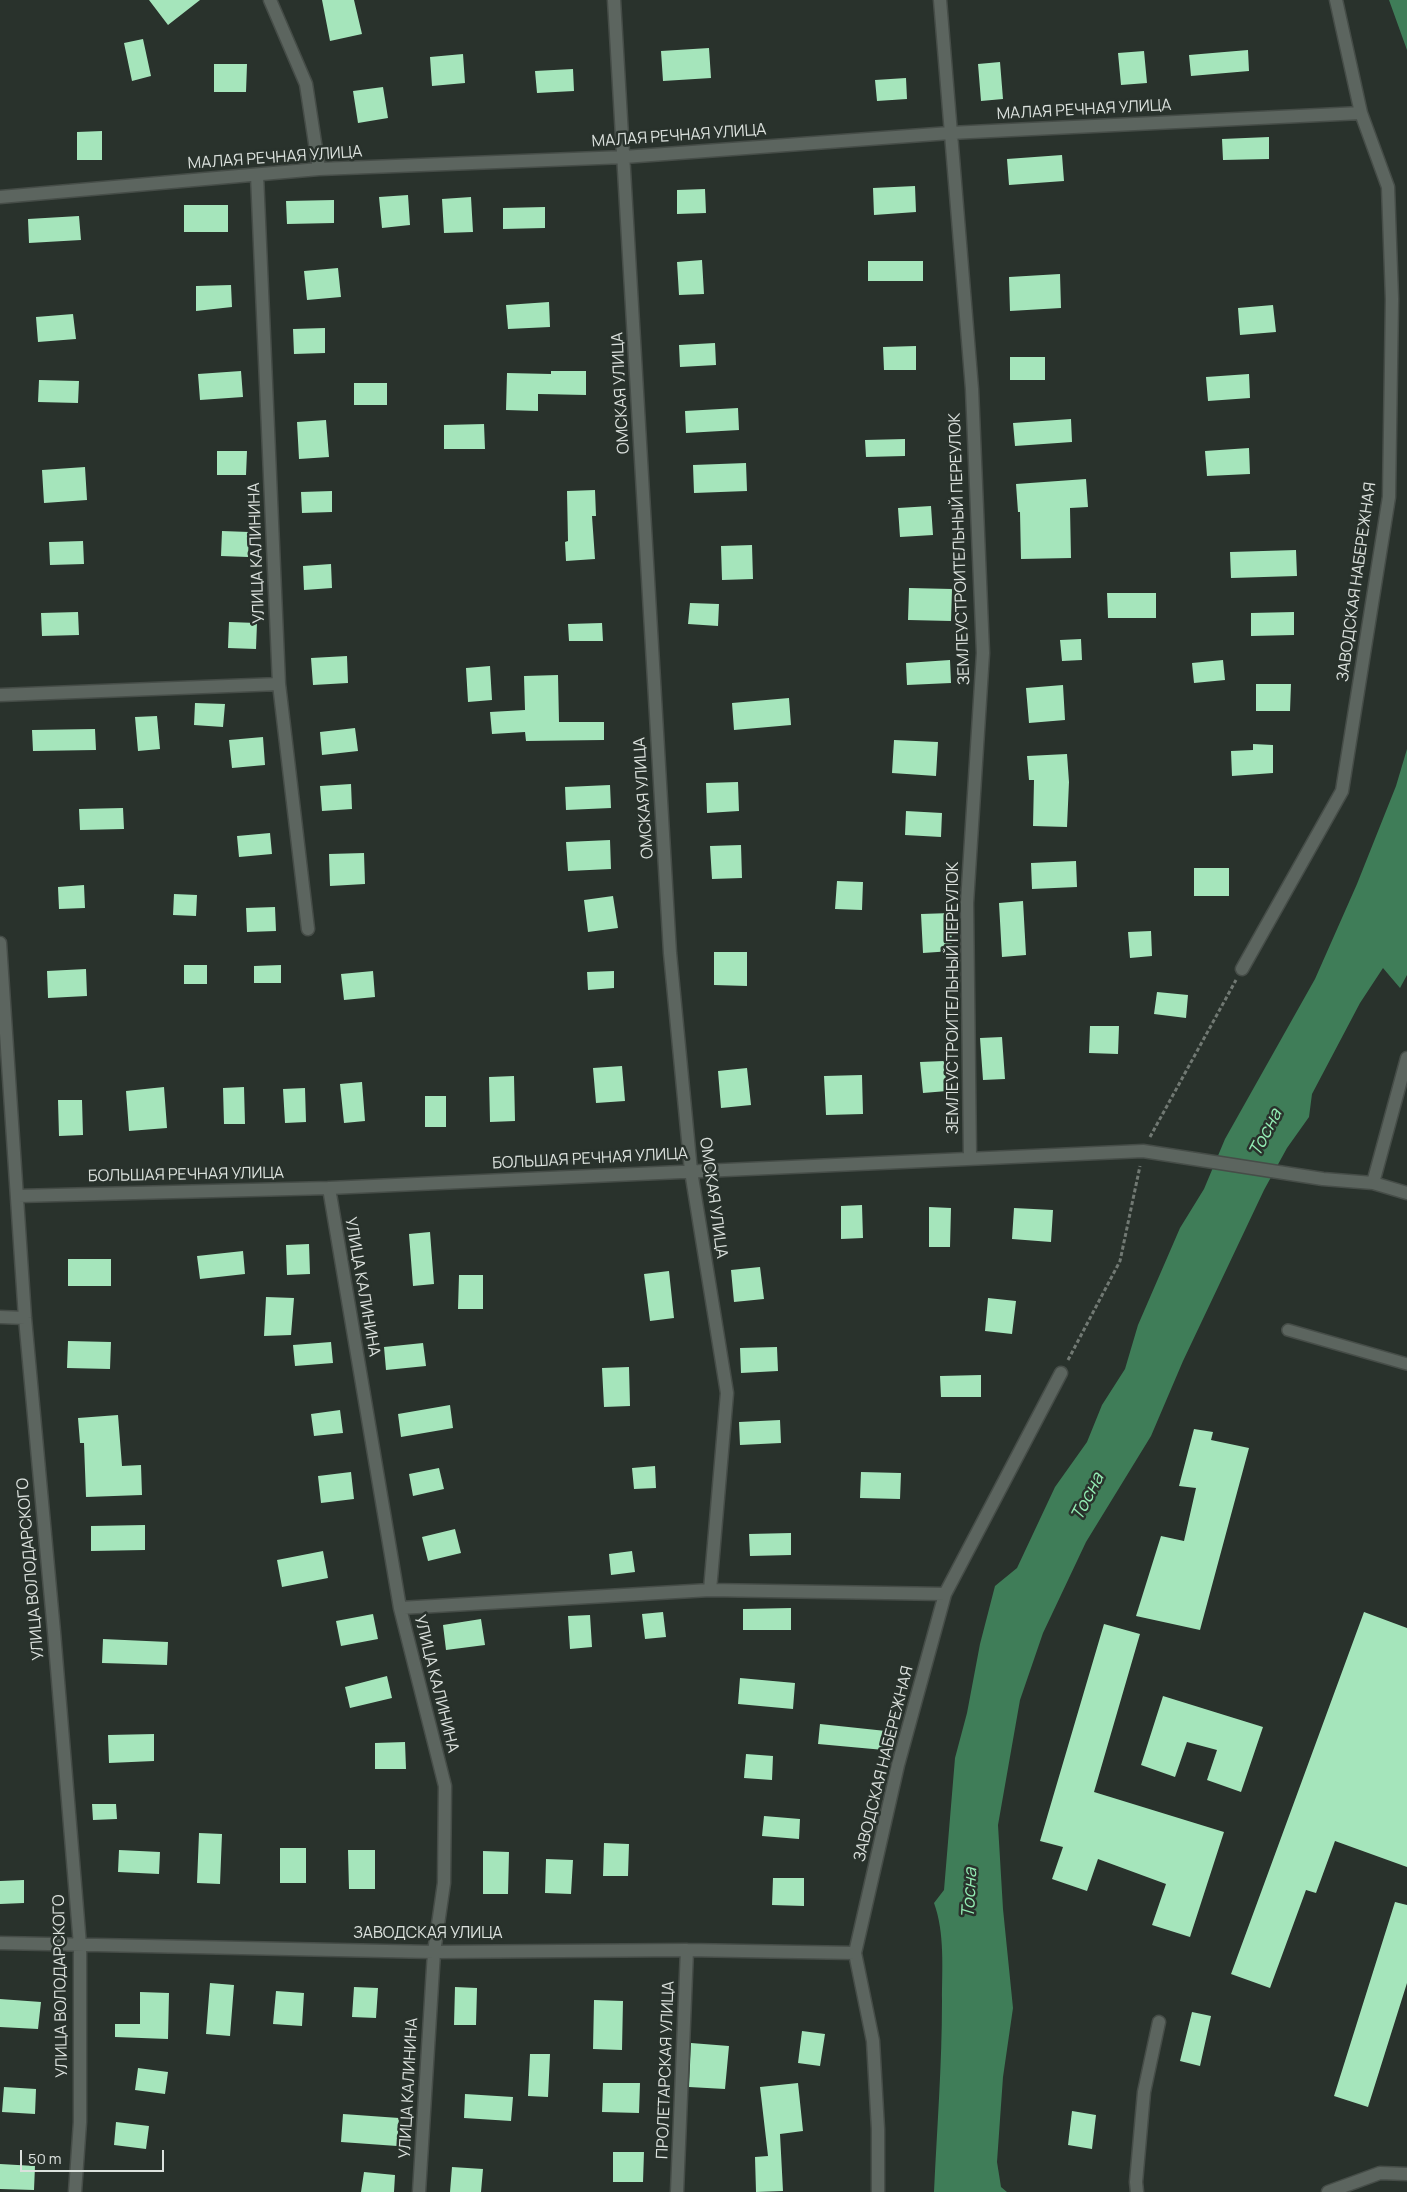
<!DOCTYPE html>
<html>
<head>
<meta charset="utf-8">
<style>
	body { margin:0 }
	#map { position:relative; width:1407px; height:2192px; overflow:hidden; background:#29322c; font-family:Manrope,sans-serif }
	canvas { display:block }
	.scale { position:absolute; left:20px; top:2150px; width:144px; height:22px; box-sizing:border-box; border:2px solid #dbe1dd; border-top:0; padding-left:6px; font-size:15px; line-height:18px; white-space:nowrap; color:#dbe1dd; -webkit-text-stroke:4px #29322c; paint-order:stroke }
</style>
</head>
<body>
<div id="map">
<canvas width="1407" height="2192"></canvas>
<div class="scale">50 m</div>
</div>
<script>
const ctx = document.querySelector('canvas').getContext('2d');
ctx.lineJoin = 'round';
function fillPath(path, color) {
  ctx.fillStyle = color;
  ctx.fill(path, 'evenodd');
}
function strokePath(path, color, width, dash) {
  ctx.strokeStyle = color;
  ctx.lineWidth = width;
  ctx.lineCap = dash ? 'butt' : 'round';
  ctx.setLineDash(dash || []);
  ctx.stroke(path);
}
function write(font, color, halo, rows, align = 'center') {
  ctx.font = font + ' Manrope,sans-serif';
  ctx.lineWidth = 5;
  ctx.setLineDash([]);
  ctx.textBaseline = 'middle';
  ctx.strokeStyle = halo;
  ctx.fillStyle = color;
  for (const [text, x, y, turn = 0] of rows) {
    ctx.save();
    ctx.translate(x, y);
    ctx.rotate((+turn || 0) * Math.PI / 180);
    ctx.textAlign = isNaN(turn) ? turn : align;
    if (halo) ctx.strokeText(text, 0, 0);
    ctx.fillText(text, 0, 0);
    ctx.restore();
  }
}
fillPath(new Path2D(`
	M1389 0H1407V50Z
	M1407 749V975L1400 988 1383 968 1360 1003 1312 1094 1309 1117 1287 1148 1264 1190 1183 1361 1151 1436 1086 1542 1043 1633 1020 1700 998 1825 1003 1909 1013 2008 1003 2077 997 2162 1001 2187 1007 2192H934C937 2128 942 2065 942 2001 942 1969 945 1933 934 1903L944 1890 955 1758 967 1713 980 1644 995 1586 1017 1568 1055 1487 1087 1442 1102 1405 1125 1369 1138 1325 1180 1228 1204 1189 1225 1139 1315 979 1357 884 1396 786Z`), '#3f7d58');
fillPath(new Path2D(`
	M149 0H200L168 25Z
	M322 0H354L362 34 330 41Z
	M143 39 151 76 132 81 124 43Z
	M709 48 711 78 663 81 661 51Z
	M1248 50 1249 71 1191 76 1189 55Z
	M1144 51 1147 83 1121 85 1118 53Z
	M463 54 465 83 432 86 430 57Z
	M1000 62 1003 99 981 101 978 64Z
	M214 64H247L246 92H214Z
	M573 69 574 91 537 93 535 71Z
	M906 78 907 99 877 101 875 80Z
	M383 87 388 118 358 123 353 91Z
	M102 131V160H77V132Z
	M1269 137V159L1223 160 1222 139Z
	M1062 155 1064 181 1009 185 1007 159Z
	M915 186 916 212 874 215 873 188Z
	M705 189 706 213 677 214V190Z
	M408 195 410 225 382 228 379 197Z
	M471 197 473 232 444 233 442 199Z
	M334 200V223L287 224 286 201Z
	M184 205H228V232H184Z
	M545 207V228L503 229V208Z
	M79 216 81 240 29 243 28 219Z
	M702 260 704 294 679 295 677 262Z
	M868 261H923V281H868Z
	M338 268 341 297 307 300 304 271Z
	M1060 274 1061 308 1010 311 1009 277Z
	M231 285 232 307 196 311V286Z
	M549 302 550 327 508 329 506 305Z
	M1273 305 1276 332 1240 335 1238 308Z
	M73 314 76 339 38 342 36 317Z
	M325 328V353L294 354 293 329Z
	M715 343 716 365 680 367 679 345Z
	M916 346V370H884L883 347Z
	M1010 357H1045V380H1010Z
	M241 371 243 397 200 400 198 374Z
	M551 371H586V395L538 394V411L506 410 507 373 551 374Z
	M1249 374 1250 398 1208 401 1206 377Z
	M39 380 79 381 78 403 38 402Z
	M354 383H387V405H354Z
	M738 408 739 430 686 433 685 411Z
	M1071 419 1072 442 1015 446 1013 423Z
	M326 420 329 457 299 459 297 422Z
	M484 424 485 449H444V425Z
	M905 439V456L866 457 865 440Z
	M1249 448 1250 474 1207 476 1205 451Z
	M217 451H247L246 475H217Z
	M746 463 747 491 694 493 693 465Z
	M85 467 87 500 44 503 42 470Z
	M1086 479 1088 507 1070 508 1071 558 1021 559 1020 512H1018L1016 484Z
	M595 490 596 516H592L595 559 566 561 565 542 568 541 567 491Z
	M332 491V512L302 513 301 492Z
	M931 506 933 535 900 537 898 508Z
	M222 531 249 532 248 557 221 556Z
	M83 541 84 564 50 565 49 542Z
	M752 545 753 579 722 580 721 546Z
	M1296 550 1297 576 1231 578 1230 552Z
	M331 564 332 588 304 590 303 566Z
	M909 588 952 589 951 621 908 620Z
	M1107 593H1156V618H1108Z
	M690 603 719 604 718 626 688 624Z
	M78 612 79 635 42 636 41 613Z
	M1294 612V635L1251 636V613Z
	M229 622 257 623 256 649 228 648Z
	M602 623 603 641H569L568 624Z
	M1081 639 1082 660 1062 661 1060 640Z
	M347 656 348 683 313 685 311 658Z
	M950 660 951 683 907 685 906 663Z
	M1223 660 1225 680 1194 683 1192 663Z
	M490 666 492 700 468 702 466 668Z
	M558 675 559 722H604V740L526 741 525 732 492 734 490 712 525 710 524 676Z
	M1256 684H1291L1290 711H1256Z
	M1063 685 1065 720 1029 723 1026 688Z
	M789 698 791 725 734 730 732 703Z
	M195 703 225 704 223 727 194 725Z
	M157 716 160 749 138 751 135 717Z
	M355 728 358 751 322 755 320 732Z
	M95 729 96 750 33 751 32 730Z
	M263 737 265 765 232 768 229 740Z
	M894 740 938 742 936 776 892 773Z
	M1253 744 1273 745V773L1232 776 1231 751 1253 750Z
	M1067 754 1069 782 1067 827 1033 826 1034 780H1029L1027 756Z
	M738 782 739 811 707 813 706 783Z
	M351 784 352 809 322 811 320 786Z
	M610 785 611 808 566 810 565 787Z
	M123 808 124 829 80 830 79 809Z
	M906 811 942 813 941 837 905 835Z
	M270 833 272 854 239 857 237 836Z
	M610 840 611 869 568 871 566 842Z
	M741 845 742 878 712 879 710 846Z
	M364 853 365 884 330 886 329 854Z
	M1076 861 1077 887 1032 889 1031 863Z
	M1194 868H1229V896H1194Z
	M837 881 863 882 862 910 835 909Z
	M84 885 85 908 59 909 58 887Z
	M174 894 197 895 196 916 173 915Z
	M613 896 618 928 588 932 584 900Z
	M1023 901 1026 955 1002 957 999 903Z
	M275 907 276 931 247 932 246 908Z
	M951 913 952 951 923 953 921 914Z
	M1151 931 1152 956 1130 958 1128 932Z
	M714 952H747V986L714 985Z
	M184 965H207V984H184Z
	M281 965V983H254V966Z
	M86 969 87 996 48 998 47 971Z
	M373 971 375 997 344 1000 341 974Z
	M614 971V988L588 990 587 972Z
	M1157 992 1188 995 1186 1018 1154 1014Z
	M1090 1026H1119L1118 1054 1089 1053Z
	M1002 1037 1005 1079 983 1080 980 1038Z
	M944 1061 947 1091 923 1093 920 1062Z
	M622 1066 625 1101 596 1103 593 1068Z
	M747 1068 751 1105 721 1108 718 1071Z
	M862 1075 863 1114 826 1115 824 1076Z
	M514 1076 515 1121 490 1122 489 1077Z
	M362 1082 365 1121 344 1123 340 1084Z
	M164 1087 167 1128 129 1131 126 1091Z
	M244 1087 245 1124H224L223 1088Z
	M305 1088 306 1122 285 1123 283 1089Z
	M425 1096H446V1127H425Z
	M58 1100H82L83 1135 59 1136Z
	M862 1205 863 1238 841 1239V1206Z
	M929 1207 951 1208 950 1247H929Z
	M1014 1208 1053 1210 1051 1242 1012 1239Z
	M430 1232 434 1284 413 1286 409 1234Z
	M309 1244 310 1274 287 1275 286 1245Z
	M243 1251 245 1274 200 1279 197 1256Z
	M68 1259H111V1286H68Z
	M760 1267 764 1299 734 1302 731 1270Z
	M669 1271 674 1318 650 1321 644 1274Z
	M459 1275H483V1309H458Z
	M266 1297 294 1298 291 1335 264 1336Z
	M988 1298 1016 1301 1012 1334 985 1331Z
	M68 1341 111 1342 110 1369 67 1368Z
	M331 1342 333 1363 295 1366 293 1345Z
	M423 1343 426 1366 386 1370 384 1347Z
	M777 1347 778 1371 741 1373 740 1348Z
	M629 1367 630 1406 604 1407 602 1368Z
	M981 1375V1397H941L940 1376Z
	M450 1405 453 1428 401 1437 398 1414Z
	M340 1410 343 1433 314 1436 311 1414Z
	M118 1415 122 1466 141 1465 142 1495 86 1497 84 1443H80L78 1418Z
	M780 1420 781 1443 740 1445 739 1422Z
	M1194 1429 1213 1432 1211 1440 1249 1448 1200 1630 1136 1616 1161 1536 1184 1541 1196 1488 1179 1486Z
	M655 1466 656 1488 634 1489 632 1468Z
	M439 1468 444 1489 413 1496 409 1474Z
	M351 1472 354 1499 321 1503 318 1476Z
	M861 1472 901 1473 900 1499 860 1498Z
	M145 1525V1550L91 1551V1526Z
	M455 1529 461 1553 428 1561 422 1537Z
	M791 1533V1555L750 1556 749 1534Z
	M323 1551 328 1578 282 1587 277 1560Z
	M632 1551 635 1572 611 1575 609 1554Z
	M791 1608V1630H743V1609Z
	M663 1612 666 1637 645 1639 642 1614Z
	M1364 1612 1407 1628V1867L1335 1841 1316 1893 1306 1890 1270 1988 1231 1974Z
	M373 1614 378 1639 341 1646 336 1621Z
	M590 1615 592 1647 570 1649 568 1616Z
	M481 1619 485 1645 446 1650 443 1625Z
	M1104 1624 1140 1634 1094 1792 1224 1832 1190 1937 1152 1925 1166 1884 1098 1859 1087 1891 1052 1879 1063 1847 1040 1841Z
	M103 1639 168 1642 167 1665 102 1663Z
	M387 1676 392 1698 350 1708 345 1687Z
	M740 1678 795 1683 793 1709 738 1704Z
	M1163 1696 1263 1727 1241 1792 1207 1780 1217 1750 1187 1742 1175 1777 1141 1765Z
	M820 1724 886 1731 884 1750 818 1744Z
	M154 1734V1761L109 1763 108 1735Z
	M405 1742 406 1769H375V1743Z
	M746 1754 773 1756 772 1780 744 1778Z
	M92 1804H116L117 1819 93 1820Z
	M764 1816 800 1819 799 1839 762 1836Z
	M199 1833 222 1834 220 1884 197 1883Z
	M604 1843 629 1844 628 1876H603Z
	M280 1848H306V1883H280Z
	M119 1850 160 1852 159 1874 118 1872Z
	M348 1850H375V1889H349Z
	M483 1851 509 1852 508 1894H483Z
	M546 1859 573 1860 571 1894 545 1893Z
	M773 1878H804V1906L772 1905Z
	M24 1880V1903L0 1904V1881Z
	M1395 1902 1407 1905V1983L1368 2107 1334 2096Z
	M210 1983 234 1985 230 2036 206 2034Z
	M354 1987 378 1988 376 2018 352 2017Z
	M455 1987 477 1988 476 2025H454Z
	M276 1991 304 1993 302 2026 273 2024Z
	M140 1992 169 1993 168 2039 115 2037V2024H140Z
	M0 1999 41 2002 38 2029 0 2027Z
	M594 2000 623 2001 622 2050 593 2049Z
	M1192 2012 1211 2016 1200 2066 1180 2061Z
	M802 2031 825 2034 820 2066 798 2063Z
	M691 2043 729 2046 725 2089 689 2087Z
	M530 2054H550L548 2097 528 2096Z
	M138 2068 168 2072 165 2094 135 2090Z
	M603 2083H640L639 2113 602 2112Z
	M798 2083 803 2131 780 2134 783 2191 756 2192 755 2157 768 2156 760 2087Z
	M4 2087 36 2089 35 2114 2 2112Z
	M465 2094 513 2097 511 2121 464 2118Z
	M1072 2111 1096 2115 1092 2149 1068 2145Z
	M343 2114 399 2118 397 2146 341 2142Z
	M116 2122 149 2126 146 2149 114 2145Z
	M613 2152H644L643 2182H613Z
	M0 2164 35 2166 34 2190 0 2189Z
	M452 2167 483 2169 481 2192H450Z
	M364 2172 395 2175 394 2192H361Z`), '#a5e5bb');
const service = new Path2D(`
	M1288 1330 1407 1364`);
const minor = new Path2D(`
	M270 0 306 84 319 169
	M614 0 670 953 691 1171 727 1393 710 1590
	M940 0 972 389 983 653 967 903 970 1158
	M257 175 279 684 308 929
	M0 197 319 169 624 157 950 133 1361 113
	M0 695 279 684
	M0 943 25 1318 54 1632 80 1945V2122L75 2192
	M1242 969 1342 791 1389 497 1392 299 1388 187 1361 113 1336 0
	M1373 1183 1407 1058
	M329 1188 400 1608 445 1786 444 1883 434 1952 419 2192
	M18 1196 329 1188 1143 1151 1323 1179 1373 1183 1407 1193
	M0 1317 25 1318
	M400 1608 710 1590 945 1594
	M0 1943 434 1952 687 1950 855 1953
	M878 2191V2129L873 2041 855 1953 898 1765 945 1594 1061 1373
	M677 2192 687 1950
	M1137 2192 1136 2182 1144 2092 1159 2022
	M1328 2192 1380 2173 1407 2174`);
strokePath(service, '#464d48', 14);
strokePath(minor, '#464d48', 15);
strokePath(new Path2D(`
	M1150 1137 1236 980
	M1068 1360 1120 1261 1140 1166`), '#717973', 3, [4, 2.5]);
strokePath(service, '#5c655f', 11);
strokePath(minor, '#5c655f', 12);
write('16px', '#dbe1dd', '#29322c', [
	["МАЛАЯ РЕЧНАЯ УЛИЦА",1084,110,-3],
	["МАЛАЯ РЕЧНАЯ УЛИЦА",679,136,-4],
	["МАЛАЯ РЕЧНАЯ УЛИЦА",275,158,-4],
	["ОМСКАЯ УЛИЦА",621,393,-93],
	["ЗЕМЛЕУСТРОИТЕЛЬНЫЙ ПЕРЕУЛОК",960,549,-92],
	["УЛИЦА КАЛИНИНА",257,553,-92],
	["ЗАВОДСКАЯ НАБЕРЕЖНАЯ",1357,582,-82],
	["ОМСКАЯ УЛИЦА",644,798,-94],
	["ЗЕМЛЕУСТРОИТЕЛЬНЫЙ ПЕРЕУЛОК",954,998,-90],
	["БОЛЬШАЯ РЕЧНАЯ УЛИЦА",590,1159,-3],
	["БОЛЬШАЯ РЕЧНАЯ УЛИЦА",186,1175,-1],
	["ОМСКАЯ УЛИЦА",713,1198,82],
	["УЛИЦА КАЛИНИНА",362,1287,80],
	["УЛИЦА ВОЛОДАРСКОГО",31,1569,-95],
	["УЛИЦА КАЛИНИНА",436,1684,76],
	["ЗАВОДСКАЯ НАБЕРЕЖНАЯ",884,1764,-76],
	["ЗАВОДСКАЯ УЛИЦА",428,1934],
	["УЛИЦА ВОЛОДАРСКОГО",61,1986,-91],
	["ПРОЛЕТАРСКАЯ УЛИЦА",666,2070,-88],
	["УЛИЦА КАЛИНИНА",409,2088,-87]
]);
write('italic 18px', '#93edb4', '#29322c', [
	["Тосна",1266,1133,-63],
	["Тосна",1088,1497,-63],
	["Тосна",970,1893,-87]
]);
</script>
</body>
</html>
